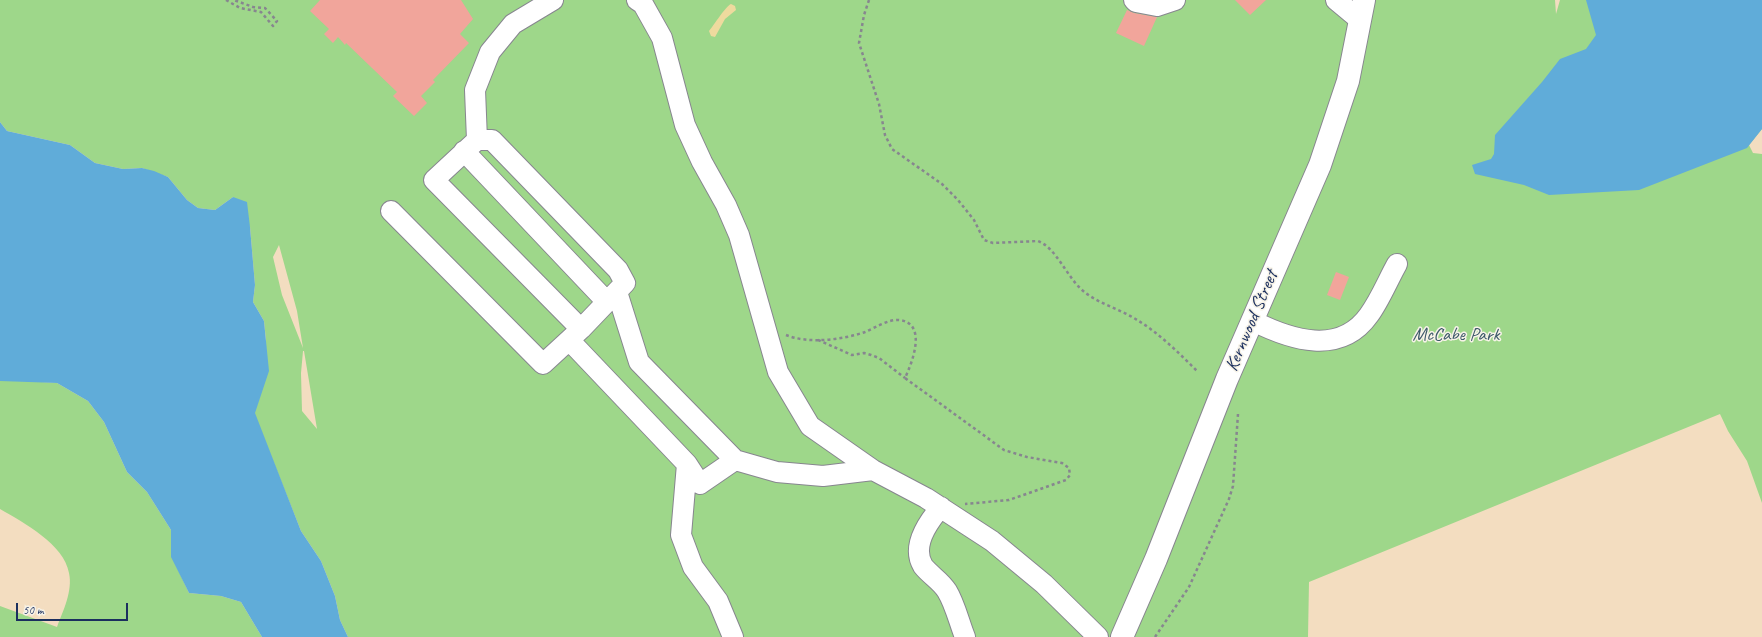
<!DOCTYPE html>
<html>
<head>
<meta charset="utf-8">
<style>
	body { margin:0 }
	#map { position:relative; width:1762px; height:637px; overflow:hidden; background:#f3ddc0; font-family:Caveat,sans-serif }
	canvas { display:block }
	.scale { position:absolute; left:16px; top:603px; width:112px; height:18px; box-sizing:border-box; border:2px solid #1b2f5e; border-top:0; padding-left:5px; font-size:12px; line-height:14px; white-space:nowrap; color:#1b2f5e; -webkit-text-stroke:3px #f7f3e8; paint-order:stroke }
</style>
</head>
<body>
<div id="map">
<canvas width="1762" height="637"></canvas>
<div class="scale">50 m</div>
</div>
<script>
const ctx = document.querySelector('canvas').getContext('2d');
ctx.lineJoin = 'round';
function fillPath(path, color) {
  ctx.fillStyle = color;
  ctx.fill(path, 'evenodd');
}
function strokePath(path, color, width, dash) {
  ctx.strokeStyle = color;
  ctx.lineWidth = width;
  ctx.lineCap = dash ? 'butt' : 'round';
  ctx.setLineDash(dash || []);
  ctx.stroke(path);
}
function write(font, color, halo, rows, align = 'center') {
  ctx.font = font + ' Caveat,sans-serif';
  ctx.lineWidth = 3;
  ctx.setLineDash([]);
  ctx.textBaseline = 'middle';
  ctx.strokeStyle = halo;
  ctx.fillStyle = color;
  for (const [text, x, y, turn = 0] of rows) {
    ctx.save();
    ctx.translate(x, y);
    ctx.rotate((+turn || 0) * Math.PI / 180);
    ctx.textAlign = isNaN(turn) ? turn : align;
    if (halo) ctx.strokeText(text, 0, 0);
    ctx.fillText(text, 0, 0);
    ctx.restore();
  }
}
fillPath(new Path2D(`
	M0 0H1555L1556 14 1560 0H1759L1762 3V129L1749 145 1753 153 1762 154V503L1747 461 1728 431 1720 414 1309 582 1308 637H348L340 620 335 596 321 561 301 531 254 413 260 396 266 340 264 321 253 302 255 285 250 227 233 197 215 210 198 208 187 200 168 177 142 168 123 169 95 163 70 145 7 131 0 122ZM279 245 297 311 303 348 282 295 273 257ZM303 351H304L317 429 302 411 301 373Z
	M11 380 57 383 88 401 104 422 127 472 147 492 171 530 172 557 189 593 221 596 241 602 262 637H0V606L57 627C63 611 73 591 69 573 64 544 24 523 0 509V381Z`), '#9ed78a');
fillPath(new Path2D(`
	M731 4 735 6 736 10 725 19 715 37 711 36 709 31C714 25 726 6 731 4Z`), '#eeda9e');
fillPath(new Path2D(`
	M1586 0H1762V129L1747 148 1639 190 1549 195 1524 185 1475 174 1472 165 1491 159 1494 154 1495 135 1542 82 1560 59 1586 49 1596 35Z
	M0 122 7 131 70 145 95 163 123 169 142 168 154 171 168 177 187 200 198 208 215 210 233 197 247 202 250 227 255 285 253 302 264 321 269 371 255 413 301 531 321 561 335 596 340 620 348 637H262L241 602 221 596 189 593 171 557V530L147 492 127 472 104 422 88 401 57 383 0 381Z`), '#60acd9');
fillPath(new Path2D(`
	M320 0H461L473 19 460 34 469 43 433 80 435 82 421 96 427 103 414 116 393 96 397 92 346 43 345 45 338 37 333 43 324 34 329 29 310 11Z
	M1235 0H1266L1250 15Z
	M1127 10 1134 13 1157 17 1144 46 1116 33Z
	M1336 272 1349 277 1340 300 1327 295Z`), '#f1a59b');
const minor = new Path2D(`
	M637 0 643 4 662 38 685 125 702 162 726 205 739 235 778 372 810 426 873 470 926 498 992 541 1044 584 1098 637
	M1134 0 1136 2 1157 6 1175 0
	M1336 0 1360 20
	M477 140H492L618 270 625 283 581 329 434 180Z
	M477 140 475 90 490 52 513 24 553 0
	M464 151 607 302
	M391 211 543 364 581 329
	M617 292 639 362 735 460 777 472 823 476 873 470
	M1253 321C1291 340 1340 356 1369 315 1380 300 1388 280 1397 264
	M570 341 687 464 700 484 735 460
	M687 464 681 535 693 567 718 601 733 637
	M941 507C928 522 911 546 923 566 930 575 941 581 947 591 955 604 959 622 965 637`);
const major = new Path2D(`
	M1122 637 1156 559 1227 379 1320 165 1348 81 1364 0`);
strokePath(minor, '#87868f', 22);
strokePath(major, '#87868f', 24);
strokePath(new Path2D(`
	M226 0 240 8 261 12 273 26 277 21 265 8 253 7 234 0
	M869 0 864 15 859 43 879 104 885 135 892 149 942 184 958 200 974 220 984 240 993 243 1038 241C1056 248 1066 275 1081 289 1097 304 1119 308 1137 320 1159 333 1180 354 1198 372
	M786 335C808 344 842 340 865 332 875 328 888 319 899 320 928 323 912 363 905 378L1004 450 1027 457 1062 463 1069 468 1070 475 1066 480 1009 500 965 504
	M818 340 852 355 864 353 871 355 879 358 905 378
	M1155 637 1189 587 1229 499 1233 486 1238 414`), '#87868f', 2.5, [3, 3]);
strokePath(minor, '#fff', 20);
strokePath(major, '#fff', 22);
write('19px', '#1b2f5e', '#f7f3e8', [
	["Kernwood Street",1252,321,-67]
]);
write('19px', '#3c5969', '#f7f3e8', [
	["McCabe Park",1456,335]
]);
</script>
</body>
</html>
